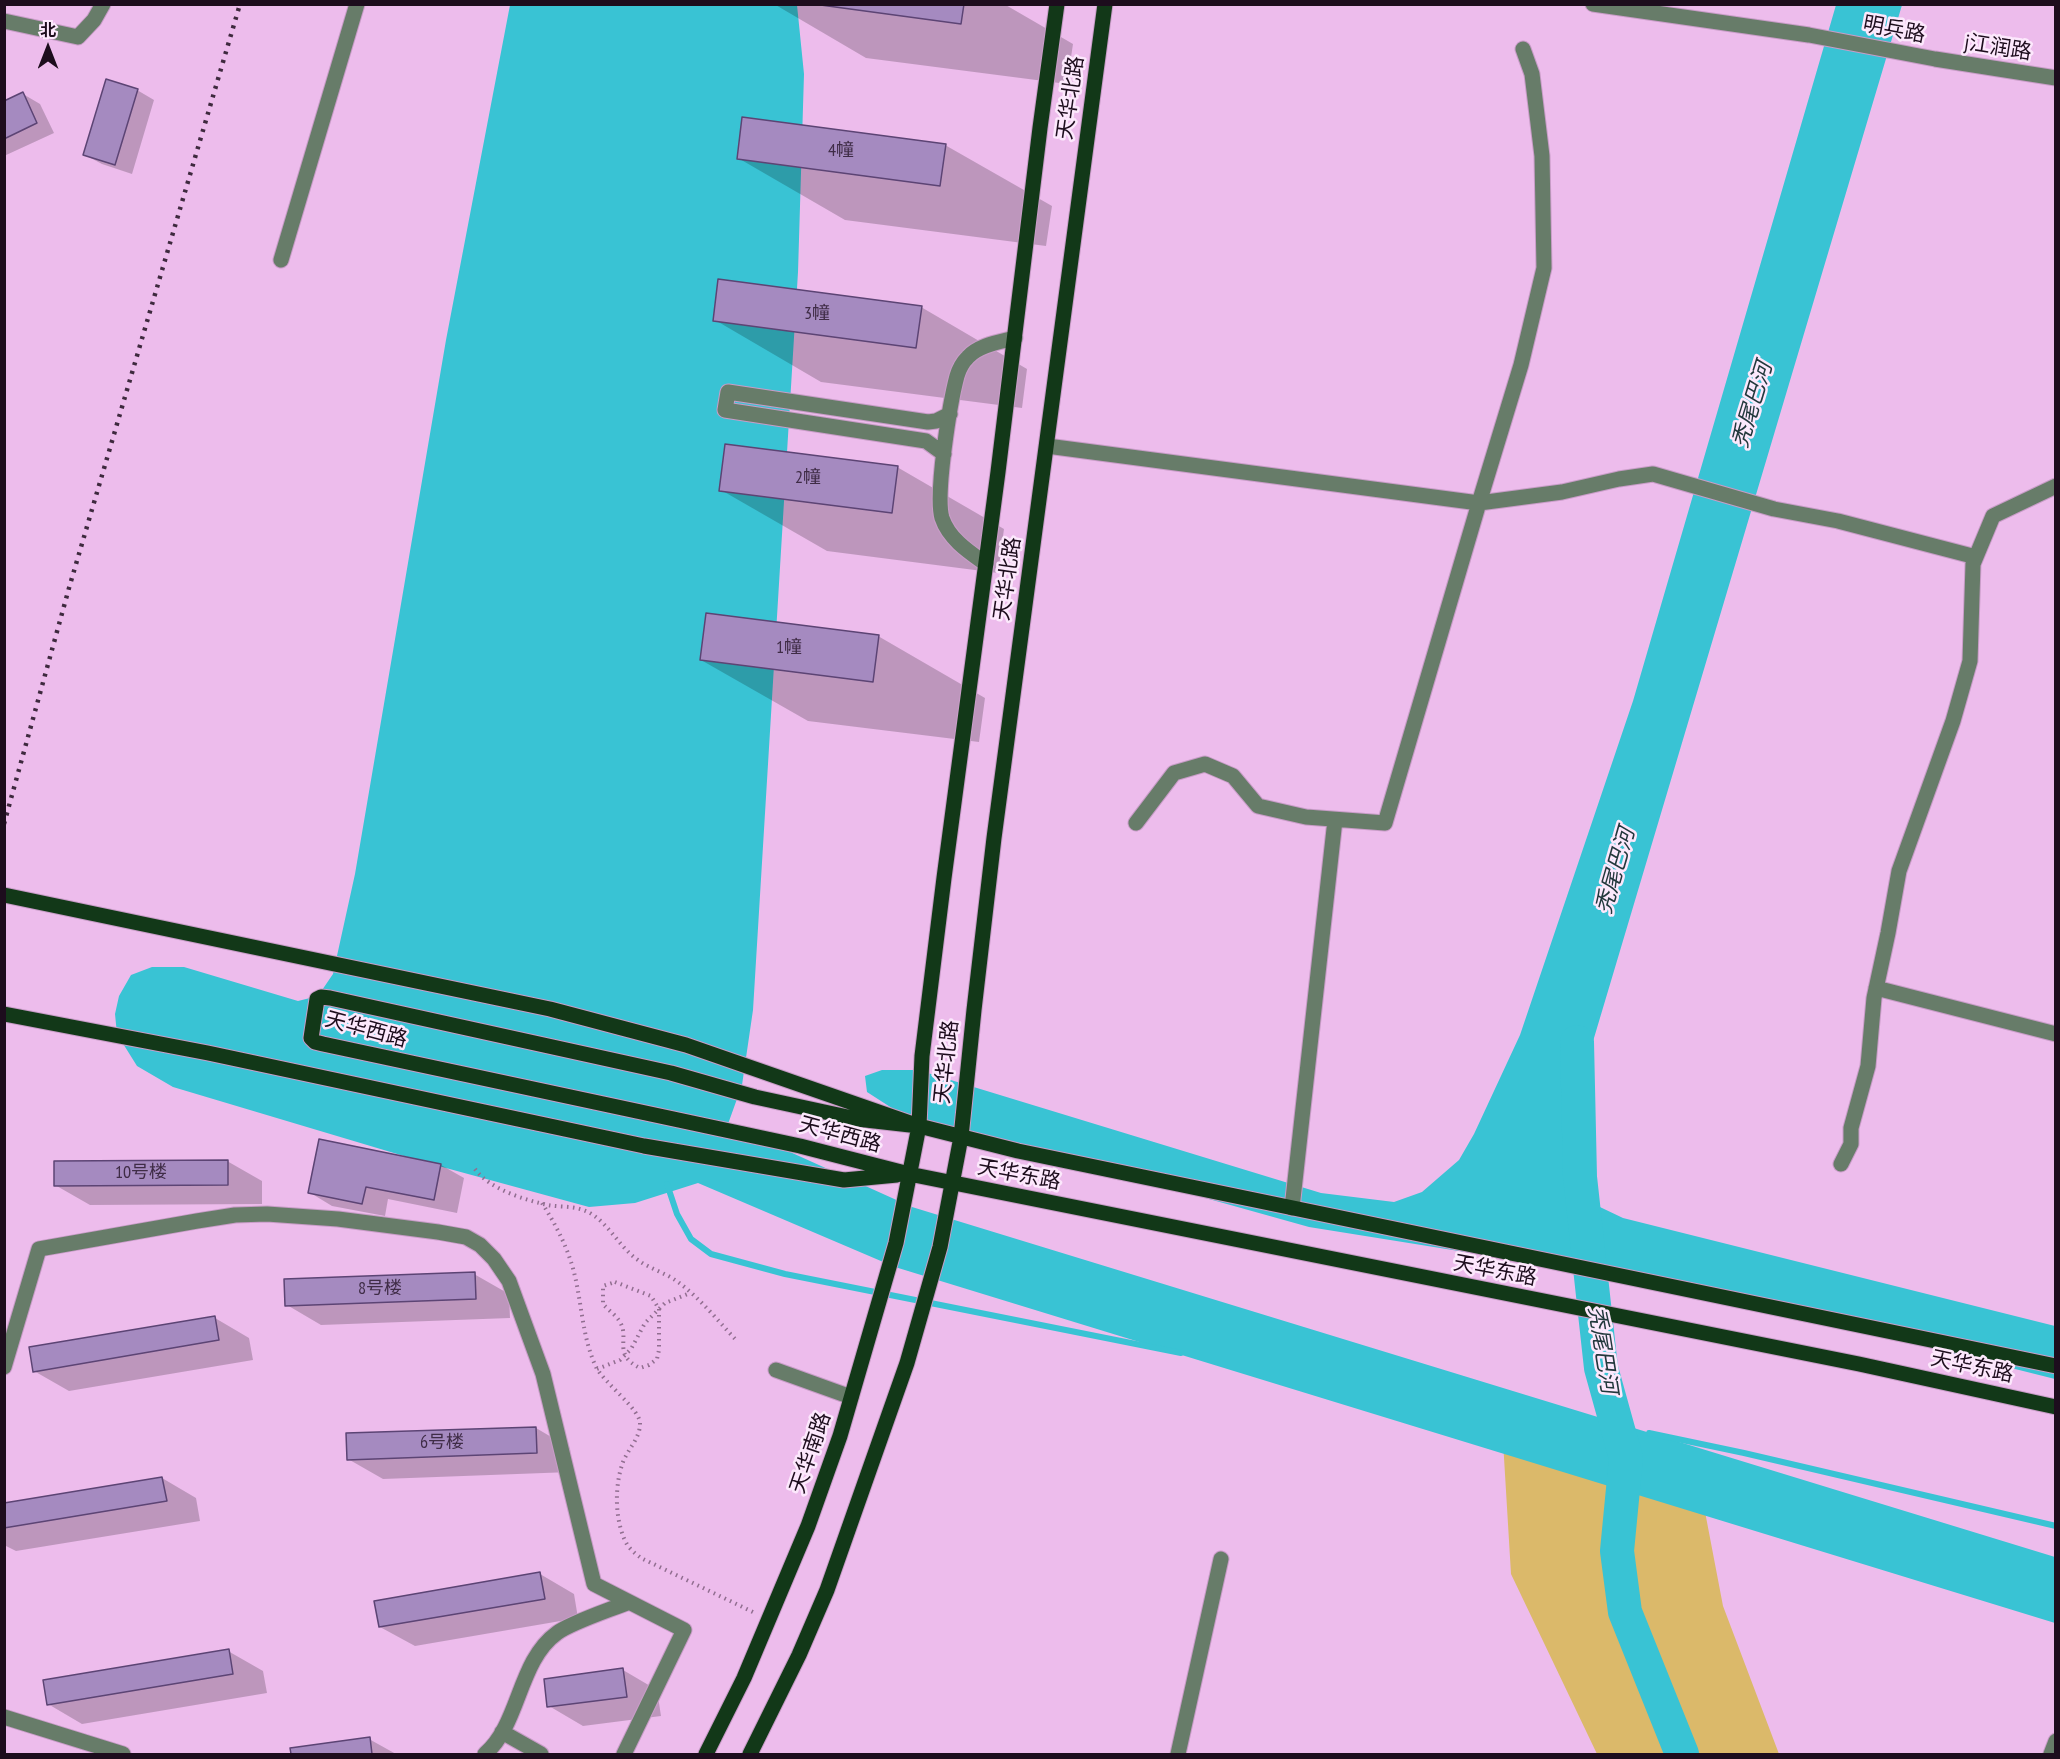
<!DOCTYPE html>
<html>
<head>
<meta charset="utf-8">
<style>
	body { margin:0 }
	#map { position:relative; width:2060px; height:1759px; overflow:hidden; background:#edbcec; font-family:"PT Sans Narrow","Noto Sans SC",sans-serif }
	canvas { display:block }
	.frame { position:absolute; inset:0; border:6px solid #1d0d1d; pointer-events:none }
	.north { position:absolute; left:18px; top:18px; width:60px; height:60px; -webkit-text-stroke:4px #fce8fc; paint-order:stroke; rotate:0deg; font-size:16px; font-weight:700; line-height:24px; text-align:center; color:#1d0d1d }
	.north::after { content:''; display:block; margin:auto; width:21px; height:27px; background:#1d0d1d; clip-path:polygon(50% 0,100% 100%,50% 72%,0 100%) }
</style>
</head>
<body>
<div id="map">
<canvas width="2060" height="1759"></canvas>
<div class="frame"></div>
<div class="north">北</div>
</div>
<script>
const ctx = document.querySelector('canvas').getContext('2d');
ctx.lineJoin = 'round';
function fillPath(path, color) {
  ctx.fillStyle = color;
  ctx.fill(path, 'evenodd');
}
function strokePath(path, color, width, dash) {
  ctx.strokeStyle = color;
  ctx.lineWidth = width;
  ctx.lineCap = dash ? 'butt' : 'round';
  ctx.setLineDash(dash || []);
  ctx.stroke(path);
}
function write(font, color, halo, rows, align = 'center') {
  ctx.font = font + ' "PT Sans Narrow","Noto Sans SC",sans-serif';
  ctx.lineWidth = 5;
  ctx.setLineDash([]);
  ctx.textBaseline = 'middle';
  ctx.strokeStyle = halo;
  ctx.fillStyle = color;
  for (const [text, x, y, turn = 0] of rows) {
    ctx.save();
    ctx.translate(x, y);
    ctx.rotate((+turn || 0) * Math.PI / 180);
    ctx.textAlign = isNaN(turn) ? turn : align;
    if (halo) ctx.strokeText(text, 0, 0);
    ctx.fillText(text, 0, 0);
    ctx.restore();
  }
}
fillPath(new Path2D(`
	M1503 1441 1698 1475 1723 1606 1779 1754H1597L1511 1574Z`), '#dbb96a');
fillPath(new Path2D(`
	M510 5H797L804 74 798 272 753 1010 742 1085 728 1124 912 1207 2055 1557V1623L895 1267 698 1183 635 1203 589 1207 424 1162 173 1087 137 1066 117 1034 115 1014 119 996 131 975 152 967H184L298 1001 318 996 333 974 355 874 446 340Z
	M1836 5H1902L1574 1105 1567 1141 1565 1160 1574 1185 1581 1198 1623 1218 2055 1326V1379L1696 1289 1309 1227 898 1112 867 1092 865 1076 882 1070H918L1321 1193 1394 1202 1422 1192 1459 1160 1474 1134 1520 1035 1633 701Z`), '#39c3d4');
fillPath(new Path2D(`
	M774 4H1004L1073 44 1067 84 866 58Z
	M137 90 154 100 132 174 102 164 85 155Z
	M23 94 40 104 54 133 4 156V103Z
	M945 145 1052 206 1046 246 845 220 738 158Z
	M921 307 1027 369 1022 408 821 382 715 320Z
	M897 467 1004 529 998 573 827 551 721 490Z
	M878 636 985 698 979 742 808 721 701 660Z
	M320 1141 441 1165 464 1178 457 1213 388 1199 385 1216 332 1206 309 1192Z
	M227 1161 262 1181V1204L90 1205 55 1185Z
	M474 1274 509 1294 510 1318 321 1325 287 1305Z
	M215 1318 249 1338 253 1360 69 1391 34 1371Z
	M536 1428 570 1448 571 1472 383 1479 348 1459Z
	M162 1478 196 1498 200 1521 16 1551 4 1545V1505Z
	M540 1574 574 1594 578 1618 415 1646 380 1627Z
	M228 1651 263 1671 267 1693 82 1724 48 1704Z
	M623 1670 657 1690 661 1716 583 1726 549 1706Z
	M369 1739 396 1754H292V1749Z`), '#0003');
strokePath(new Path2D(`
	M667 1184 677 1214 691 1239 711 1254 785 1274 1181 1353
	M1649 1433 1744 1453 2056 1526`), '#39c3d4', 6);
strokePath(new Path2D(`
	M1577 1042 1580 1177 1601 1368 1626 1458 1617 1551 1625 1612 1682 1754`), '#39c3d4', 34);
const building = new Path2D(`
	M813 4H964L961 24Z
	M106 79 138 89 115 165 83 155Z
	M23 92 37 123 4 139V101Z
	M742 117 946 144 940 186 737 159Z
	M718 279 922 306 916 348 713 321Z
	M725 444 898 466 892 513 719 491Z
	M706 613 879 635 873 682 700 660Z
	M319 1139 441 1164 434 1200 366 1187 362 1204 308 1193Z
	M228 1160V1185L54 1186V1161Z
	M475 1272 476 1299 285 1306 284 1279Z
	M215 1316 219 1340 33 1372 29 1347Z
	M536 1427 537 1453 347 1460 346 1433Z
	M162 1477 167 1501 4 1528V1503Z
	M540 1572 545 1599 379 1627 374 1601Z
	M229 1649 233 1674 47 1705 43 1680Z
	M623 1668 627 1697 547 1707 544 1679Z
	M370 1737 372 1754H291L290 1748Z`);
fillPath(building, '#a58ac0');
strokePath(building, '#5c4474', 1.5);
const minor = new Path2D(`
	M1593 4 1809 35 1935 59 2056 78
	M4 21 78 37 94 20 103 4
	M1523 49 1532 74 1542 156 1544 268 1521 365 1479 503 1562 492 1619 479 1653 474 1774 509 1838 521 1976 557
	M281 260 357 4
	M1047 446 1479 503 1385 823 1306 817 1258 806 1233 776 1205 764 1174 773 1136 823
	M944 454 926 441 725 410 728 392 928 422 936 421 950 414
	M986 564C969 552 949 539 942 518 935 495 950 402 957 376 959 369 963 362 968 357 979 345 1000 342 1015 338
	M1876 988 2056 1034
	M1841 1164 1851 1144V1128L1868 1066 1874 998 1888 933 1899 871 1953 721 1970 661 1973 564 1993 516 2056 486
	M1292 1208 1335 820
	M4 1367 39 1249 197 1221 235 1215 267 1214 338 1219 438 1232 466 1237 480 1245 494 1259 509 1281 543 1374 594 1584 684 1630 624 1754
	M776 1370 851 1397
	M4 1717 123 1754
	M502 1732 541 1754
	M485 1754C520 1724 518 1661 557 1633 572 1622 610 1610 629 1602
	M1178 1754 1221 1559
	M2051 1754 2056 1741`);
const major = new Path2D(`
	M4 895 550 1009 686 1045 919 1126 1018 1151 2056 1366
	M4 1014 208 1053 644 1146 844 1180 897 1175
	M919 1126 857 1119 755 1097 671 1073 330 998 321 997 317 999 311 1038 315 1042 323 1044 800 1146 909 1174 1859 1364 2056 1407
	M706 1754 744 1678 808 1526 840 1436 896 1243 919 1126 922 1056 944 878 998 472 1040 128 1057 4
	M750 1754 799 1655 827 1590 907 1363 940 1247 961 1137 974 1010 994 838 1105 4`);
strokePath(minor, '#c89cc7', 17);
strokePath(major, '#c89cc7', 17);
strokePath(new Path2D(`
	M475 1169C489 1189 525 1200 548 1205 558 1207 570 1206 580 1209 606 1216 617 1246 638 1260 650 1269 666 1273 678 1282 700 1298 718 1321 737 1341
	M542 1203C554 1222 565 1242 572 1265 582 1298 581 1335 596 1367 605 1384 641 1410 640 1424 640 1439 626 1451 622 1465 614 1489 615 1525 628 1546 632 1551 637 1555 641 1558L755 1613
	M615 1282 651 1296 659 1309V1350L657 1359 649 1365 640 1368C612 1354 630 1339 620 1322 616 1315 608 1310 603 1304V1286Z
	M597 1369 620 1360 631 1349 645 1323 665 1303 690 1293`), '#916e90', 4, [1.5, 4.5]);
strokePath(minor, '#677c69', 15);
strokePath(major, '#123818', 15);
strokePath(new Path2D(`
	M4 824 69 588 240 4`), '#3e293e', 4.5, [3, 6]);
write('18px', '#3f2c46', null, [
	["4幢",841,151],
	["3幢",817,314],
	["2幢",808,478],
	["1幢",789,648],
	["10号楼",141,1173],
	["8号楼",380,1289],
	["6号楼",442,1443]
]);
write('21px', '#1d0d1d', '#fce8fc', [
	["明兵路",1894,30,11],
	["j江润路",1998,48,9],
	["天华北路",1071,98,-82],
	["天华北路",1008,579,-82],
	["天华西路",366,1030,15],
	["天华北路",947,1062,-84],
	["天华西路",840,1135,15],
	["天华东路",1019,1175,11],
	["天华东路",1495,1271,11],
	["天华东路",1972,1367,12],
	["天华南路",811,1453,-71]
]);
write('italic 22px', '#22383c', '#fce8fc', [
	["秃尾巴河",1753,405,-73],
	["秃尾巴河",1616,871,-74],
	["秃尾巴河",1602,1350,81]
]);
</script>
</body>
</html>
